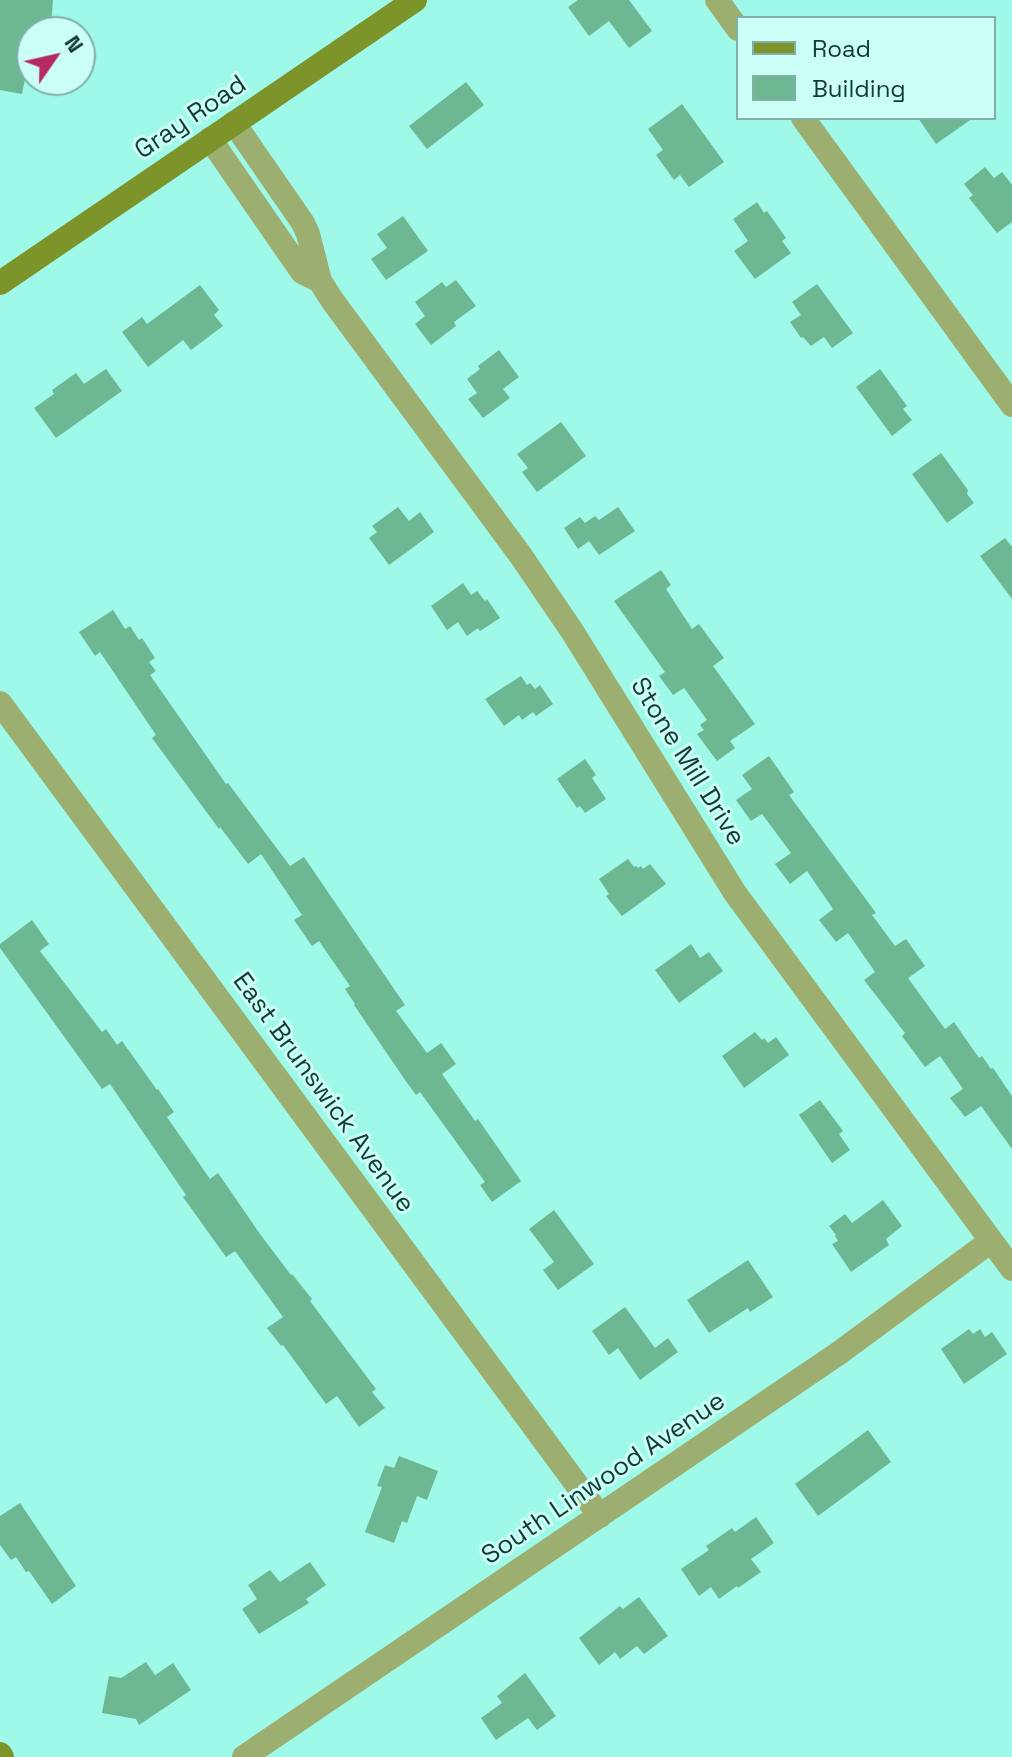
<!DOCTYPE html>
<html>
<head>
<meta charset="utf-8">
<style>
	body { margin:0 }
	#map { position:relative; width:1012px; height:1757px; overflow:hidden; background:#9ef9e9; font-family:"Space Grotesk",sans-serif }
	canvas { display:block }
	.legend { position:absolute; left:736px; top:16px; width:260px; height:104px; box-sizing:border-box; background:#cbfff5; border:2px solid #81b0a8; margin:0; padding:10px 14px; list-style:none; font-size:24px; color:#133a34 }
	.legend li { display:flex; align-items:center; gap:16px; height:40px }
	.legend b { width:40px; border:2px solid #81b0a8 }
	.north { position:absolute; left:16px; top:16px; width:80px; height:80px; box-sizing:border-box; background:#cbfff5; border:2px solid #81b0a8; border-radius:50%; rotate:56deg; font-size:22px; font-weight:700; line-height:32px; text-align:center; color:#133a34 }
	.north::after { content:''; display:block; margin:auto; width:28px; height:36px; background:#b62a63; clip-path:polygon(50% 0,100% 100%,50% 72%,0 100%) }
</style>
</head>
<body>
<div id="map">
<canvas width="1012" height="1757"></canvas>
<ul class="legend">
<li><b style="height:10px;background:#7c9429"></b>Road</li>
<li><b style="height:22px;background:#6eb793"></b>Building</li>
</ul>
<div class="north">N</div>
</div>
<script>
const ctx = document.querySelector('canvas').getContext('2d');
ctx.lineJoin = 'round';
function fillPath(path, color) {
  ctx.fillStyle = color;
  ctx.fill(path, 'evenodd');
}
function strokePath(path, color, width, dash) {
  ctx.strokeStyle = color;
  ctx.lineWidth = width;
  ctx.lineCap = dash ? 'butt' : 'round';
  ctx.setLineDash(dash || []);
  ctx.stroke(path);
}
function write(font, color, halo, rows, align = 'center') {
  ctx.font = font + ' "Space Grotesk",sans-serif';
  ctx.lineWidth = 6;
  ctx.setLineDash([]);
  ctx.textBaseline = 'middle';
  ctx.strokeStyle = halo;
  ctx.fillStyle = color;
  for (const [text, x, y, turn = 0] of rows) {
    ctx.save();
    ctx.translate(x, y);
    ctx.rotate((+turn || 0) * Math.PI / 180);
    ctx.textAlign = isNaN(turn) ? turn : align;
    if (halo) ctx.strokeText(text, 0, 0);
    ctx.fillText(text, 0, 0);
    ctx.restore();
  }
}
fillPath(new Path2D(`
	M0 0H53L51 26 32 24V45L22 94 0 90Z
	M578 0H629L652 31 629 48 609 21 589 36 568 7Z
	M466 82 484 105 427 149 409 126Z
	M682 104 724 162 689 187 680 175 674 180 656 155 663 150 648 129Z
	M918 118H973L936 144Z
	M985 167 994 178 1002 172 1012 185V222L997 233 969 198 973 195 964 184Z
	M757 202 764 213 767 211 786 238 782 241 791 253 755 279 734 251 748 241 733 219Z
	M403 216 428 251 386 280 371 259 387 248 377 234Z
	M456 280 476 306 454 322 456 326 431 345 415 324 425 316 415 302 442 282 446 287Z
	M817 284 853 333 832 348 824 337 811 346 803 337 801 338 790 322 801 315 792 302Z
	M200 285 219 310 214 315 223 326 191 350 183 340 148 367 122 332 142 317 147 324Z
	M499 350 519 377 503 389 510 398 483 418 468 399 477 393 467 379 480 369 478 366Z
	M106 369 122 391 56 438 34 408 54 394 52 390 76 373 84 384Z
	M880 369 907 406 903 409 912 420 892 436 856 387Z
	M561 422 586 456 537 492 522 472 528 468 517 454Z
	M941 453 968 490 967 494 974 503 947 523 912 474Z
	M398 507 409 521 420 512 434 532 389 565 369 538 377 532 372 526Z
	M618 507 635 531 599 555 589 541 578 549 564 528 580 517 585 523 595 516 599 520Z
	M1005 538 1012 547V599L980 556Z
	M661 570 671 585 666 589 692 629 699 624 724 658 713 666 755 724 730 741 735 748 717 761 697 734 704 730 700 725 707 720 684 688 673 695 659 676 665 672 614 601Z
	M463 583 471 595 477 591 485 601 487 599 500 618 480 631 478 628 467 636 458 622 447 630 431 606Z
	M113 610 125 629 130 626 139 640 142 638 155 658 149 662 156 671 150 675 226 784 228 783 290 866 304 857 405 1005 396 1011 427 1053 441 1043 456 1064 442 1074 475 1121 478 1119 521 1181 492 1202 480 1185 485 1182 420 1092 416 1095 405 1080 354 1005 355 1004 345 989 350 986 319 941 312 946 294 920 302 915 261 854 248 864 220 827 219 829 152 738 156 735 100 652 95 656 79 632Z
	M521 676 527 685 530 683 535 689 540 685 553 704 536 716 533 712 522 720 519 715 504 726 485 699Z
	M769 756 794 792 789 795 876 913 872 915 895 946 906 939 925 966 908 978 945 1029 954 1022 979 1058 982 1056 991 1069 993 1068 1012 1096V1149L981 1106 965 1117 950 1098 963 1089 940 1056 925 1067 902 1036 905 1033 864 980 875 972 848 933 836 942 819 920 833 909 807 871 790 884 775 864 791 853 762 814 751 821 736 800 752 789 742 775Z
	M585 759 596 775 592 778 606 799 585 813 580 806 577 808 557 779Z
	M628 859 634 867 636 866 638 868 641 866 643 869 650 864 666 884 622 916 606 896 609 894 599 879Z
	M32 920 49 944 40 951 102 1032 106 1029 117 1045 122 1041 157 1090 158 1089 174 1112 167 1117 210 1179 218 1173 260 1234 291 1275 292 1274 312 1299 310 1301 376 1389 372 1392 385 1408 359 1427 337 1396 326 1404 283 1345 281 1346 267 1328 283 1317 235 1251 226 1257 183 1197 186 1195 110 1084 102 1089 0 948V944Z
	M691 944 700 958 709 952 723 971 679 1003 655 970Z
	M755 1032 762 1040 764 1038 768 1043 776 1037 789 1055 744 1088 722 1056Z
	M820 1100 843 1131 839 1134 850 1150 832 1163 799 1115Z
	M883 1200 902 1226 886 1239 889 1245 851 1272 832 1244 838 1241 835 1236 836 1235 829 1226 845 1214 852 1223Z
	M554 1210 594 1264 558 1290 543 1270 554 1262 529 1229Z
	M748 1260 773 1297 750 1312 748 1308 709 1333 687 1300Z
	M625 1307 655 1348 668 1338 678 1352 640 1380 618 1348 609 1355 592 1331Z
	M969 1329 973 1334 980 1329 985 1337 992 1332 1007 1354 964 1384 941 1349Z
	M868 1430 891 1462 818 1516 795 1484Z
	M399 1456 438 1471 427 1500 417 1496 407 1523 402 1521 394 1543 365 1532 382 1487 377 1486 385 1465 394 1468Z
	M20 1503 76 1586 52 1604 29 1571 26 1572 16 1557 11 1560 0 1545V1516Z
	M756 1517 774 1543 751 1559 761 1572 738 1588 737 1586 719 1599 711 1587 699 1596 681 1569 709 1550 706 1546 732 1528 735 1532Z
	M310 1562 326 1585 306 1599 309 1603 259 1634 242 1609 257 1599 248 1585 270 1570 280 1582Z
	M639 1597 668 1636 644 1654 637 1646 620 1659 615 1652 599 1665 579 1638 620 1606 623 1609Z
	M146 1662 155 1675 173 1663 191 1690 139 1725 136 1719 102 1713 109 1676 121 1678Z
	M525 1673 556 1716 537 1730 528 1718 496 1740 481 1718 502 1703 497 1696Z`), '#6eb793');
strokePath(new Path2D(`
	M717 0 738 29
	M803 118 1012 405
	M210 139 302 272 320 281 308 234 303 223 234 123
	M320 281 332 300 521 556 572 631 735 893 1012 1269
	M0 703 600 1516
	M244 1757 839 1353 991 1241`), '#9daf70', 24);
strokePath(new Path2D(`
	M0 283 415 0
	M0 1754 2 1757`), '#7c9429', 24);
write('26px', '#133a34', '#cbfff5', [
	["Gray Road",191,118,-34],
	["Stone Mill Drive",687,762,58],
	["East Brunswick Avenue",323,1093,54],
	["South Linwood Avenue",604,1479,-34]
]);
</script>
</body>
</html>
